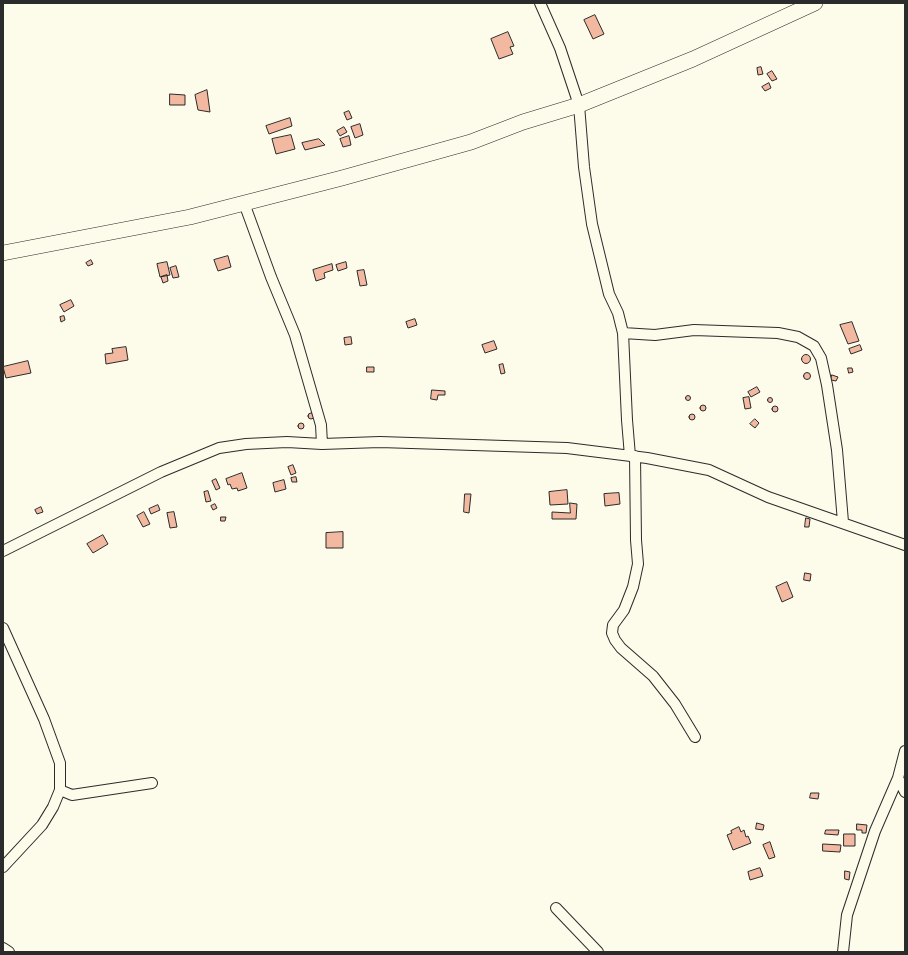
<!DOCTYPE html>
<html>
<head>
<meta charset="utf-8">
<style>
	body { margin:0 }
	#map { position:relative; width:908px; height:955px; overflow:hidden; background:#fdfbea; font-family:"Public Sans",sans-serif }
	canvas { display:block }
	.frame { position:absolute; inset:0; border:4px solid #2b2b2b; pointer-events:none }
</style>
</head>
<body>
<div id="map">
<canvas width="908" height="955"></canvas>
<div class="frame"></div>
</div>
<script>
const ctx = document.querySelector('canvas').getContext('2d');
ctx.lineJoin = 'round';
function fillPath(path, color) {
  ctx.fillStyle = color;
  ctx.fill(path, 'evenodd');
}
function strokePath(path, color, width, dash) {
  ctx.strokeStyle = color;
  ctx.lineWidth = width;
  ctx.lineCap = dash ? 'butt' : 'round';
  ctx.setLineDash(dash || []);
  ctx.stroke(path);
}
const building = new Path2D(`
	M595 15 604 34 593 39 584 20Z
	M508 32 514 46 510 47 513 54 499 59 491 39Z
	M761 67 763 74 758 75 757 68Z
	M772 71 777 79 772 81 767 74Z
	M769 83 771 88 765 91 762 87Z
	M207 90 210 112 198 110 195 95Z
	M170 94 185 95V105H170Z
	M349 111 352 118 347 120 344 113Z
	M290 118 292 126 269 134 266 126Z
	M360 124 363 135 355 138 351 127Z
	M344 127 347 132 340 136 337 131Z
	M291 135 295 149 276 154 272 139Z
	M349 136 351 145 343 147 340 139Z
	M319 139 325 145 305 150 302 143Z
	M228 256 231 267 218 271 214 260Z
	M91 260 93 264 88 266 86 263Z
	M167 262 170 275 160 277 157 264Z
	M346 262 347 268 338 271 336 265Z
	M332 264 333 270 324 273 325 278 316 281 313 270Z
	M176 266 179 277 173 278 170 268Z
	M364 270 367 285 360 286 357 271Z
	M167 275 168 281 163 283 161 277Z
	M71 300 74 306 64 312 60 305Z
	M64 316 65 320 61 322 60 317Z
	M415 319 417 325 408 328 406 322Z
	M852 322 859 341 848 344 840 325Z
	M351 337 352 344 345 345 344 338Z
	M494 341 497 349 485 353 482 345Z
	M860 345 862 350 851 354 849 349Z
	M126 347 128 360 106 364 105 354 113 353 112 349Z
	M801.5 359a4.5 4.5 0 1 1 9 0a4.5 4.5 0 1 1-9 0Z
	M28 361 31 373 6 378 3 367Z
	M503 364 505 373 501 374 499 365Z
	M367 367H374V372H367Z
	M848 368H852L853 372 849 373Z
	M803.5 376a3.5 3.5 0 1 1 7 0a3.5 3.5 0 1 1-7 0Z
	M832 375 838 377 836 381 831 380Z
	M757 387 760 392 751 397 748 392Z
	M432 390 445 391V395H438L437 400 431 399Z
	M685.5 398a2.5 2.5 0 1 1 5 0a2.5 2.5 0 1 1-5 0Z
	M749 397 751 408 745 409 743 398Z
	M767.5 400a2.5 2.5 0 1 1 5 0a2.5 2.5 0 1 1-5 0Z
	M700 408a3 3 0 1 1 6 0a3 3 0 1 1-6 0Z
	M772 409a3 3 0 1 1 6 0a3 3 0 1 1-6 0Z
	M308 416a3 3 0 1 1 6 0a3 3 0 1 1-6 0Z
	M689 417a3 3 0 1 1 6 0a3 3 0 1 1-6 0Z
	M755 419 759 423 755 428 750 424Z
	M298 426a3 3 0 1 1 6 0a3 3 0 1 1-6 0Z
	M293 465 296 473 291 475 288 467Z
	M242 473 247 488 238 491 237 488 232 489 230 484 228 485 226 479Z
	M296 477 297 482H292L291 478Z
	M216 479 220 488 216 490 212 481Z
	M284 480 286 489 275 492 273 483Z
	M567 490 568 504 550 505 549 492Z
	M208 491 211 501 206 502 204 492Z
	M619 493 620 504 605 506 604 494Z
	M465 494H471L469 513 464 512Z
	M570 503 577 504 576 519H552V512L570 513Z
	M215 504 217 508 213 510 211 506Z
	M158 505 160 510 151 514 149 509Z
	M41 507 43 512 37 514 35 510Z
	M144 512 150 524 143 527 137 516Z
	M174 512 177 527 170 528 167 513Z
	M221 517H226L225 521H221Z
	M806 518 810 519 809 527H805Z
	M343 532V548H326V533Z
	M103 535 108 544 93 553 87 544Z
	M805 573 811 574 810 581 804 580Z
	M787 582 793 597 782 602 776 587Z
	M811 793H819L818 799 810 798Z
	M757 823 764 825 763 830 756 829Z
	M857 824 867 825 866 833H862V830H857Z
	M739 827 741 832 744 830 746 837 748 836 751 843 733 850 727 835 732 833 731 831Z
	M826 830H839L838 835 825 834Z
	M844 834H855V846H844Z
	M770 842 775 857 769 859 763 845Z
	M823 844 841 845 840 852 823 851Z
	M760 868 763 876 750 880 748 872Z
	M845 871 850 872 849 880 845 879Z`);
fillPath(building, '#f2b8a0');
strokePath(building, '#2b2b2b', 1);
const minor = new Path2D(`
	M540 3 560 48 579 105 584 167 592 224 609 294 618 313 623 333 627 420 630 456
	M244 203 271 277 295 335 321 425 322 444
	M623 333 655 335 694 330 778 333 798 337 814 346 821 358 827 385 837 450 843 522
	M635 456 636 540 638 564 633 587 624 610 613 625 612 633 615 640 621 648 653 676 675 704 695 737
	M3 551 161 472 219 448 246 444 287 442 322 444 380 442 567 448 647 458 709 470 768 497 905 545
	M3 628 44 719 60 763V790L53 807 42 825 3 867
	M898 778 905 792
	M60 790 72 795 152 783
	M556 908 598 952
	M3 948 9 952
	M843 952 847 915 875 831 898 778 905 751`);
const highway = new Path2D(`
	M3 253 190 217 342 178 471 142 523 122 579 105 693 59 815 3`);
strokePath(minor, '#2b2b2b', 12);
strokePath(highway, '#2b2b2b', 16);
strokePath(minor, '#fdfbea', 10);
strokePath(highway, '#fdfbea', 15);
</script>
</body>
</html>
